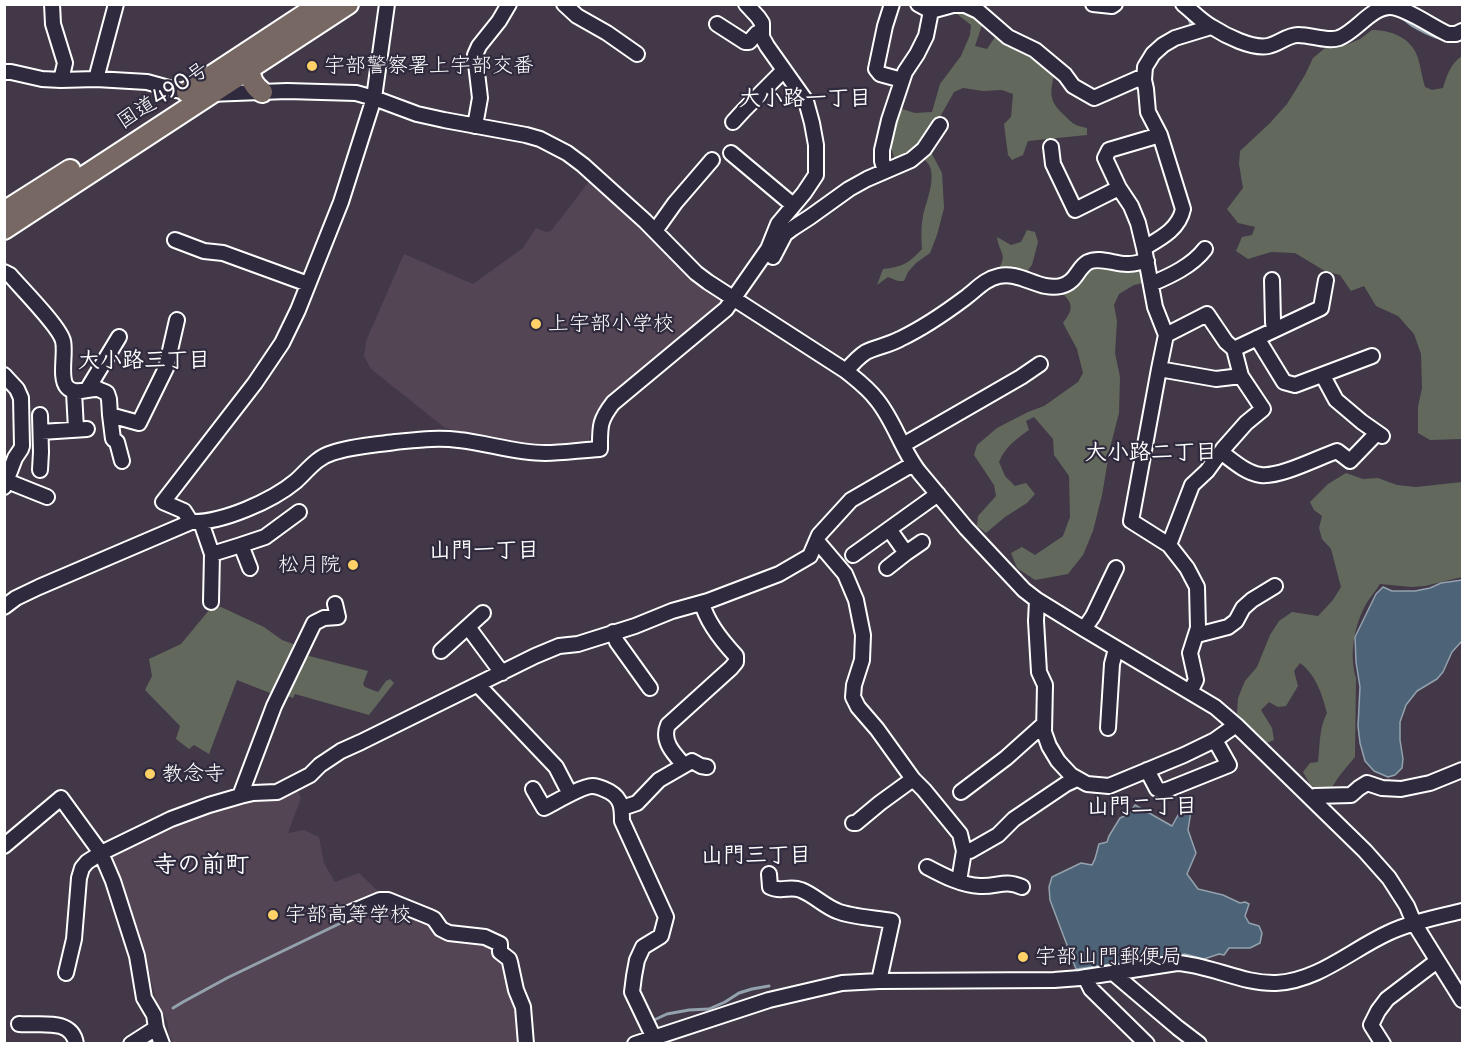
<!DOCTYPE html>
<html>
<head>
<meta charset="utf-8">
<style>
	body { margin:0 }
	#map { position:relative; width:1467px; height:1048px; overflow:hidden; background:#423848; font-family:"Playpen Sans",sans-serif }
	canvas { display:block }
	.frame { position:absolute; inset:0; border:6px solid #fff; pointer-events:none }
</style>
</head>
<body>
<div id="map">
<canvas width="1467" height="1048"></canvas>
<div class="frame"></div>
</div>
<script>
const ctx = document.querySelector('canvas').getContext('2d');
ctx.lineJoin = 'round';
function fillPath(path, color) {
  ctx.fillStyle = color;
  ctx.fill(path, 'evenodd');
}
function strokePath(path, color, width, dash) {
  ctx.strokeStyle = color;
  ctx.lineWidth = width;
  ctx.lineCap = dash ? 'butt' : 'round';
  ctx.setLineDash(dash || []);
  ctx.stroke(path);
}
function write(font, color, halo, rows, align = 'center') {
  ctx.font = font + ' "Playpen Sans","Klee One",sans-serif';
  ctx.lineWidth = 4.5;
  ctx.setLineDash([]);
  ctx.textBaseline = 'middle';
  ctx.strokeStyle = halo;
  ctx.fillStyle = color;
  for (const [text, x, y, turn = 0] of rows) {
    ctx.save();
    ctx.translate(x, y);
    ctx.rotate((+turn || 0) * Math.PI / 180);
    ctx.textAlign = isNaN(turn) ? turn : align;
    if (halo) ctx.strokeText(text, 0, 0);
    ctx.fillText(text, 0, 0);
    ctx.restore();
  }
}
fillPath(new Path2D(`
	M591 179 722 297 723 304 596 411 588 445H521L445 428 371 369 364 356 366 341 404 254 473 284 523 248 536 228 546 232 551 231Z
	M296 786 301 798 288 833 304 830 319 837 324 863 335 882 359 873 380 893 385 903 496 944 507 961 520 1004 523 1043H173L169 1034 167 1021 157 1003 143 950 129 906 110 859V855L207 808Z`), '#534554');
fillPath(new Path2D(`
	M963 11 973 15 982 25 975 46 987 49 995 37 1009 45 1029 51 1043 63 1054 75C1050 93 1049 101 1063 114 1073 124 1074 125 1087 128V135L1028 141 1023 155 1012 160 1008 155 1004 124 1011 117 1013 94 1002 90 983 91 963 88 954 92 935 126H930L923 137 942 173 944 208 937 235 930 253 916 263 908 272 904 281H898L888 277 877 285 883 269C903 267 909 263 922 249 921 237 921 227 923 216 926 201 939 174 926 161 922 157 914 156 909 154L895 159C886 138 892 128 902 109L915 113 932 112 940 84 961 56 970 35 971 25 957 14Z
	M1372 30C1391 30 1412 38 1418 58 1421 68 1422 78 1425 87L1432 90 1443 88C1447 75 1451 63 1462 56V439L1430 440 1418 433V407L1422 388 1421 354 1414 334 1398 316 1376 306 1364 286 1351 291 1340 275 1325 271 1295 253 1271 252 1248 259 1236 251 1242 237 1252 235 1255 227 1238 223 1227 209 1243 188 1239 164 1240 151 1270 123 1287 104 1305 75 1313 58 1325 48 1346 45 1360 39Z
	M1027 230 1035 232 1038 242 1032 265 1024 275 1053 291 1088 269 1099 267 1136 270 1142 273 1143 283 1134 285 1119 294 1114 305 1117 321 1115 353 1120 377 1119 413 1110 448 1102 495 1093 531 1083 555 1068 574 1035 580 1017 568 1011 553 1022 547 1035 555 1063 536 1070 517 1069 476 1054 455 1053 439 1034 417 1026 421 1029 430C1016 439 1005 447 999 462L1005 476 1015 486 1026 483 1035 494 1027 503 1005 517 986 533 977 526 978 516 996 496 994 485 974 455 977 445 997 428 1028 412 1044 406 1078 382 1083 373 1077 349 1063 323C1071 312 1075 306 1064 295H1041L1013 283 999 281 997 272C1009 253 999 254 997 237L1011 245 1021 242Z
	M1346 473 1363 479 1378 478 1397 485 1416 487 1462 482V577L1425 586 1411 587 1380 584C1376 591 1370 597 1366 604 1354 626 1349 654 1356 678L1355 757 1340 775 1330 790H1313L1303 772 1310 763 1318 762C1320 745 1319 728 1327 713 1322 694 1316 675 1300 663L1294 671 1298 686 1286 706 1278 707 1269 702 1261 710 1272 728 1274 740 1267 743 1237 714 1238 698 1245 681 1257 667 1270 635 1279 621 1292 612 1318 616 1333 600 1341 587 1331 549 1322 539 1319 528 1322 516 1314 510 1310 502 1328 484Z
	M221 607 264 627 282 640 296 645 275 695 237 680 209 754 194 745 189 749 176 739 180 726 145 690 152 676 149 659 181 644 210 609Z
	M305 655 368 671 363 684 365 687 378 692 386 681 390 679 394 683 369 715 295 694 293 698 284 695Z`), '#62695c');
const water = new Path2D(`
	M1462 580V641L1452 652 1443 672 1437 679 1417 691 1406 705 1400 722V740L1403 759 1402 768 1395 775 1388 777 1374 771 1365 761 1360 743 1358 726 1360 687 1356 662 1355 637 1376 594 1383 587 1392 591H1415L1430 588 1441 583Z
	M1135 805 1172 826 1183 806 1191 811 1188 830 1196 853 1187 874 1198 889 1223 895 1240 903 1245 902 1249 904 1245 916 1249 923 1259 926 1262 933 1260 943 1250 948H1229L1224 955 1219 954 1204 959 1185 954 1076 969 1050 900 1049 887 1052 877 1081 863 1092 865C1097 857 1096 853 1099 844L1107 842 1109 836 1120 818 1129 814Z`);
fillPath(water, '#4d6478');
strokePath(water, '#94a2ae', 1.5);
strokePath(new Path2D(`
	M1187 14 1192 27
	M1355 36C1366 29 1375 17 1387 15 1399 12 1404 20 1413 26 1427 34 1446 44 1462 39
	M173 1008 183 1002 227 978 347 920
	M654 1020 667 1014 689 1010 709 1009 725 1002 739 993 752 989 769 986`), '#94a2ae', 3);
const minor = new Path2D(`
	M52 4 53 24 65 63 61 80
	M564 4 577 16 607 33 637 54
	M892 4 885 26 876 69 880 74 902 80
	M1093 4 1112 6 1115 4
	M1183 4C1193 12 1202 22 1212 27 1226 36 1252 49 1268 46 1279 44 1287 35 1298 35 1312 35 1327 42 1339 38 1357 31 1371 7 1390 7 1405 7 1432 27 1448 34H1456L1462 31
	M931 11 953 5H965L978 11 1008 37 1035 50 1065 75 1073 86 1094 98 1144 76
	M717 24 745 42H749L757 33 762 31
	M4 72H11L42 79 61 80 96 79 147 82 176 90 209 94 287 91 356 93 374 98 417 114 444 120 526 135 540 139 567 153 583 165 645 221 696 273 708 282 846 371C857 380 868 388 877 400 895 422 902 451 920 473L966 528 1024 590 1037 600 1084 629 1215 707 1236 725 1365 851 1389 878 1407 906 1414 923 1462 1000
	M96 79 116 4
	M733 122 744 110 784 70
	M475 126 480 98 475 55 479 46 499 21 509 4
	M1051 147 1053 164 1075 210 1119 188
	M731 153 793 205
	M885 171 882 161V150L889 120 905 72 917 54 926 36 931 11 918 4
	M655 231 675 203 712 160
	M175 240 204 251 223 253 308 284
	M1144 248C1161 238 1179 229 1183 209L1160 135 1148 112 1146 89 1144 80 1145 67 1153 54 1163 45 1175 38 1211 27
	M773 257 785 234 793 228 810 217 849 189 867 179 911 160 924 149 940 125
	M4 272 10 275C21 288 60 327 63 341 66 353 59 378 67 387 75 396 88 388 98 389 100 390 105 392 107 393L109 399 110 415 113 439 117 442 122 461
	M1272 280 1273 322 1274 330
	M1151 284C1170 276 1192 266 1205 249
	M1166 335 1207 314 1226 342 1234 349 1241 376 1263 409 1246 423 1223 449 1207 471 1192 485 1169 545
	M1257 338 1284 382 1295 385 1372 356
	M1234 349 1321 308 1326 280
	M1159 369 1166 335 1155 307 1144 248 1138 223 1131 206 1119 188 1105 158 1109 150 1160 135
	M846 371C852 364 858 357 866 352 876 347 889 345 900 339 923 328 945 313 965 298 977 289 985 279 999 276 1020 271 1039 291 1061 286 1077 282 1077 268 1088 262 1100 256 1116 265 1129 264 1134 264 1141 262 1147 261
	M4 375 17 389 21 398 22 446 21 449 15 458 4 487
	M1323 376 1336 400 1362 422 1382 436
	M87 390 119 337
	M74 392 76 429
	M40 415 41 452 40 470
	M110 415 139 423 166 368 177 320
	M41 432 87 429
	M903 445 1021 377 1040 364
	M1221 452C1233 461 1246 473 1261 475 1281 477 1317 458 1337 451L1350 461 1377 433
	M7 481 47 497
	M191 522 184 511 163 502 255 383 282 343 298 310 341 202 374 98 387 4
	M201 522 212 554 211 602
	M817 541 845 574 856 600 863 635 862 660 854 685 853 697 858 707 877 729 913 779 924 790 960 834 964 851 959 881
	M241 545 265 537 299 512
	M906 553 922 542
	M212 554 241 545 250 568
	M853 555 938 494
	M887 568 906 553 889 529
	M1037 600 1036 621 1039 672 1045 685 1044 732 1049 746 1058 761 1071 775 1087 784 1109 786 1184 755 1215 740 1236 725
	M4 607 16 598 39 587 191 522C222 523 272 501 296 481 307 471 317 457 332 453 352 446 374 445 395 442 416 440 437 437 459 440 487 443 516 453 545 453 563 453 581 450 600 449 600 427 599 421 613 403L726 309 768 249 778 224 804 193 816 175V145L812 123 806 101 767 46 762 37V23L758 17 746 4
	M468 627 502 673
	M1084 629 1093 616 1116 568
	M613 632 617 642 650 688
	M1197 635 1228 627 1236 621 1243 608 1252 600 1275 586
	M441 651 483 613
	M478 685 556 767 570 794
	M1190 692 1196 680 1190 653 1198 628 1197 587 1187 568 1169 545 1131 521 1159 369 1216 379 1241 376
	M1108 728 1112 664 1116 649
	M684 765C674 754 661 741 668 725L731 668 736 662V656C722 641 707 623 702 603
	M1147 770 1157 789 1164 791 1229 765 1215 740
	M533 789 544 808C554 803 582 786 592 786 599 786 604 789 610 792 622 799 622 809 622 821L666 917 661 936 643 947 637 960 634 976 632 992 654 1038
	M961 792 1006 758 1044 724
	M240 796 274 706 314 623 324 618 338 617 335 604
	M1311 798 1315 796 1351 795 1359 788 1367 783 1382 788 1401 789 1430 783 1462 770
	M622 808 637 803 659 780 692 761 701 766 707 767
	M853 823H856L880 803 913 779
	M4 846 61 798 101 853 113 881 137 956 144 998 154 1015 156 1028 162 1044
	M964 851H970L998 835 1014 819 1066 784 1077 779
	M927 867C944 876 961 885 980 886 998 887 1004 879 1022 887
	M769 874 770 887C782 893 789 885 801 890 814 895 824 906 837 911 851 917 876 918 892 921L879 981
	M344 915 380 900H388L430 917 434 919 441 929 449 933 485 937 500 944V952L509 959 510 962 516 990 523 1007 526 1044
	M66 973 74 939 79 878 82 868 87 862 101 853 171 819 209 805 240 796 253 793 277 792 310 775 320 765 341 751 361 742 535 656 559 646 578 644 635 626 672 611 708 601 779 574 810 556 819 535 851 500 913 464
	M1113 973 1178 1028 1199 1044
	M1085 977 1091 989 1147 1044
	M19 1024C38 1026 72 1017 76 1044
	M131 1044 156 1028
	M635 1044 769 1000 842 983 879 981 1054 980 1080 978 1177 963C1211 965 1242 984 1276 983 1318 981 1351 950 1388 933 1411 922 1438 917 1462 911
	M1383 1044 1371 1025 1378 1011 1387 999 1437 961`);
const highway = new Path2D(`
	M250 69C250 80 254 86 262 92
	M187 92 321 4
	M4 212 70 170
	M4 229 348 4`);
strokePath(minor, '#fff', 18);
strokePath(highway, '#fff', 24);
strokePath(minor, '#2f2a3d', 14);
strokePath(highway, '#776864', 20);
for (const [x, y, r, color] of [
	[312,66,6,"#ffd166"],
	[536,324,6,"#ffd166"],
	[353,565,6,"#ffd166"],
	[150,774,6,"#ffd166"],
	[273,915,6,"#ffd166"],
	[1023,957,6,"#ffd166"]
]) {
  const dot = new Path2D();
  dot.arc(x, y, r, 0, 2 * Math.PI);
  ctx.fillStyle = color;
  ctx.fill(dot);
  strokePath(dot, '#2f2a3d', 2);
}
write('21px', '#fff', '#2f2a3d', [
	["宇部警察署上宇部交番",324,66],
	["上宇部小学校",548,324],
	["松月院",341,565,"right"],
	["教念寺",162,774],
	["宇部高等学校",285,915],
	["宇部山門郵便局",1035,957]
], 'left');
write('21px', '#fff', '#2f2a3d', [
	["国道490号",163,96,-33]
]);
write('bold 22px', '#fff', '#2f2a3d', [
	["大小路一丁目",805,99],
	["大小路三丁目",144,361],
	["大小路二丁目",1151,453],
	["山門一丁目",484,551],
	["山門二丁目",1142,807],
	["山門三丁目",756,856]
]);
write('bold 24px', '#fff', '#2f2a3d', [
	["寺の前町",201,865]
]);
</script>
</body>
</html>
